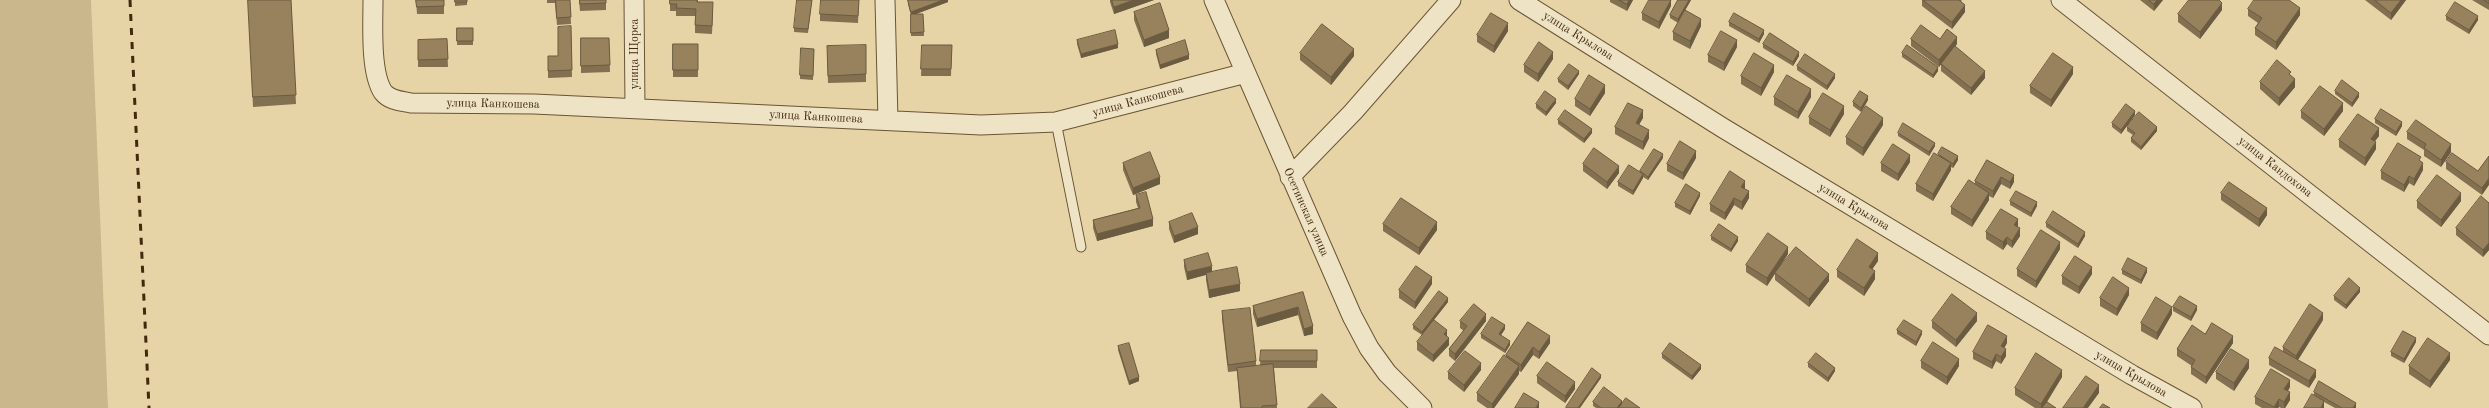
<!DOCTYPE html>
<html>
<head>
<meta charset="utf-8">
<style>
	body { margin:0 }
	canvas { display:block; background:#e6d4a6 }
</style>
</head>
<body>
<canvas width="2489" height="408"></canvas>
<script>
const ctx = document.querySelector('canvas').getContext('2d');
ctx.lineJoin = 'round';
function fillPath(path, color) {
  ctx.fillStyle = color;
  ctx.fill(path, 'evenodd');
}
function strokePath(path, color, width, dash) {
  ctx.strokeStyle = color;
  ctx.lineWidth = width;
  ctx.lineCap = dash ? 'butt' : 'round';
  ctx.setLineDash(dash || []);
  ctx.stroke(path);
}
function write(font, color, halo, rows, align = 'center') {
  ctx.font = font + ' "Old Standard TT",serif';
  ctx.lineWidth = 3;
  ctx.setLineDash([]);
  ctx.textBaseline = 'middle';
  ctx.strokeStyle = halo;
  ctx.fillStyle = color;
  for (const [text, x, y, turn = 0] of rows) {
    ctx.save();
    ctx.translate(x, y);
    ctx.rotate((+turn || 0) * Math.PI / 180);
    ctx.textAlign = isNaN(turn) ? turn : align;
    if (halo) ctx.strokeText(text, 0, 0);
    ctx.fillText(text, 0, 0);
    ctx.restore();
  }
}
fillPath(new Path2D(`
	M0 0H91L108 408H0Z`), '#cab78c');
const service = new Path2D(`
	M1056 122 1081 247`);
const minor = new Path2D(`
	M373 0C373 24 370 72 383 92 390 101 402 101 411 103L534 104 981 125 1056 122 1246 73
	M634 0 635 108
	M885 0 888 120
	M1214 0 1352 316 1369 348 1387 373 1422 408
	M1519 0 1723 128 2132 375 2192 408
	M2061 0 2489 335
	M1290 177 1353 112 1451 0`);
strokePath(service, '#6a5434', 11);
strokePath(minor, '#6a5434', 21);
strokePath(service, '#efe3c5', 9);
strokePath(minor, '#efe3c5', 19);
strokePath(new Path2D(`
	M130 0 149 408`), '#41290e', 3, [7, 7]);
fillPath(new Path2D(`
	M248 0H291L296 104 253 107Z
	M416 0H444V14H417Z
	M455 0H467V5L455 6Z
	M547 0H570L571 24 557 25 555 3H547Z
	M579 0H606V10L580 11Z
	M670 0H698V2L713 10 712 34 695 33V16H676V11H670Z
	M812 0 808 33 794 32V28Z
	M859 0 858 23 820 21V14Z
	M908 0H948V2L915 14H923L924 36H911V15L908 4Z
	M1110 0H1154L1114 14 1110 2Z
	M1610 0H1633L1627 11 1610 2Z
	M1671 0V6L1659 29 1642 20V13Z
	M1678 0H1691L1685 10 1701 26 1690 49 1673 40V32L1678 23 1670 18V15Z
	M1922 0H1962L1961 1 1965 12 1952 29 1922 6Z
	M2140 0H2163L2154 11Z
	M2365 0H2406L2391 20Z
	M2472 0H2489V10Z
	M2248 9 2300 15 2276 50 2255 35V28L2258 23 2248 16Z
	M2222 10 2200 39 2178 22V14Z
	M1134 12 1169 38 1144 47 1134 20Z
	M2446 16 2478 20 2469 34 2446 20Z
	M1729 22 1764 34 1759 43 1729 26Z
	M571 26 572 77 548 78V56H558Z
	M457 28H473V45H457Z
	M1508 31 1494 53 1477 42V35Z
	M581 38H609L610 72 581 73Z
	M447 39 448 67H418V40Z
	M1911 39H1940L1957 44 1950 53 1985 78 1971 95 1941 71V64L1939 67 1911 46Z
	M1077 40 1118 48 1081 58 1077 44Z
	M673 44H698V77H673Z
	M1763 44 1799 56 1793 66 1763 48Z
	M866 45V82L828 83 827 54Z
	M922 45H952L951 76H921Z
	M1737 47 1724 71 1708 62V55Z
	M814 49 813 80 800 79V75Z
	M1156 50 1189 59 1160 69 1156 54Z
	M1300 53 1354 56 1331 85 1300 60Z
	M1902 53 1938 71 1933 78 1902 57Z
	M1553 59 1538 82 1524 72V65Z
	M1797 66 1835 78 1827 90 1797 70Z
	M1774 72 1761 96 1741 84V76Z
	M1579 74 1568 90 1558 82V79Z
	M2073 74 2051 107 2030 93V86Z
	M2291 76 2295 87 2279 106 2260 89V82Z
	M2335 91 2359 97 2352 107 2335 94Z
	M1605 93 1590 116 1575 106V99Z
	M1774 97H1811L1798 119 1774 105Z
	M1868 100 1861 112 1853 106V102Z
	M1556 103 1546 116 1536 108V104Z
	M2301 111H2343L2324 136 2301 118Z
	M1844 114 1830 137 1809 124V117Z
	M2135 115 2121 134 2112 127V123Z
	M1643 118 1639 124 1649 138 1643 150 1615 134V127Z
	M2375 119 2402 126 2396 136 2375 123Z
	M1558 120 1592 133 1584 143 1558 124Z
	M1883 125 1863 156 1846 144V137Z
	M2127 127 2157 131 2141 150 2131 142V138L2133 135 2127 131Z
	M2407 132 2451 152 2441 167 2424 156V150L2407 139Z
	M1898 133 1935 146 1929 156 1898 136Z
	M2379 136 2375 141 2376 149 2365 166 2339 147V140Z
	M1938 155 1958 160 1953 168 1951 167V170L1933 201 1916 191V184Z
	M2489 156 2482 195 2446 169V162L2478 171Z
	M1663 158 1648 180 1643 177V178L1633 195 1618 186V182L1640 172V171Z
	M1696 158 1683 180 1667 171V164Z
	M1987 160 2014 182 2010 189 2001 184 1993 198 1989 196V200L1972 227 1951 214V207L1975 184V181Z
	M2421 161 2423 170 2414 186 2409 183 2404 192 2381 179V171Z
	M1910 162 1898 181 1881 171V163Z
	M1123 163 1160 184 1133 195 1123 170Z
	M1583 164 1619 173 1607 189 1583 171Z
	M1745 188 1744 189 1749 198 1742 210 1734 205 1725 220 1710 211V204Z
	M2221 193 2267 215 2259 227 2221 200Z
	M1136 195 1153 226 1097 241 1093 228V220L1138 208 1136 202Z
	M1700 196 1690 215 1675 207V203Z
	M2010 201 2037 206 2031 217 2010 205Z
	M2417 201H2461L2441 227 2417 208Z
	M2489 203V250L2483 257 2456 235V228Z
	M1169 222 1198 234 1174 243 1169 229Z
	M2046 223 2085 236 2078 248 2046 227Z
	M1383 224 1437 230 1419 255 1383 231Z
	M2018 227 2020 236 2012 248 2007 244 2003 250 1986 239V232Z
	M1711 236 1738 241 1731 252 1711 240Z
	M2060 249 2036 288 2017 276V269Z
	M1788 254 1776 272 1829 281 1809 307 1775 280V273L1767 286 1746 272V265Z
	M1184 260 1240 291 1209 298 1206 280V275L1187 280 1184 267Z
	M1878 261 1872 269 1875 279 1864 296 1837 277V270Z
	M2122 270 2147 272 2141 284 2122 274Z
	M2092 274 2079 294 2062 284V276Z
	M1432 284 1415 309 1399 298V290Z
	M1303 292 1313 334 1304 336 1298 315 1257 327 1253 314V306Z
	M2360 292 2346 309 2334 300V296Z
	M2129 295 2117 316 2100 306V298Z
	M1448 302 1422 335 1413 329V325Z
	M2173 307 2197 310 2191 321 2173 311Z
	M1222 311 1256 361V366H1260L1261 350H1317V368H1274L1277 408H1240L1237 371 1228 372 1222 319Z
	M2172 314 2157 340 2141 331V323Z
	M2323 320 2298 360 2316 377 2309 388 2269 365V358L2283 352V347Z
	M1460 321H1486L1455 361 1449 356V349L1464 331 1460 328Z
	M1932 321H1977L1956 347 1932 328Z
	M1528 322 1550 343 1539 359 1533 355 1521 372 1519 371V374L1494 408H1487L1477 401V393L1506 357V355Z
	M1505 329 1501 335 1510 345 1505 353 1481 338V334Z
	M1897 330 1922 334 1916 346 1897 334Z
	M2205 334 2233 343 2206 384 2191 374V367L2192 366 2177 356V349Z
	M1447 337 1449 345 1433 362 1417 350V342Z
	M2416 342 2404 363 2391 356V352Z
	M2007 343 2004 348 2006 356 2001 364 1996 361 1992 369 1973 359V352Z
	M1118 346 1139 381 1129 385 1118 350Z
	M1662 354 1701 369 1692 380 1662 358Z
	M2450 360 2430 388 2409 374V366Z
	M1921 361 1959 366 1947 385 1921 368Z
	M1808 363 1835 371 1828 382 1808 367Z
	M2249 368 2234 391 2216 379V372Z
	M1481 370 1464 392 1448 379V372Z
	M1537 376 1575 389 1565 403 1537 383Z
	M2062 377 2047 402 2056 408H2035L2015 395V388Z
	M2290 387 2288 391 2290 400 2285 408H2281L2279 407 2278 408H2262L2255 404V397Z
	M2314 392 2356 407V408H2335L2324 402V408L2314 395Z
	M1593 402 1622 404 1640 408H1596L1593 406Z`), '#827050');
fillPath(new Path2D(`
	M943 0H948V2L911 16V12Z
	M1134 0H1154L1114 14V7Z
	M1629 0H1633L1627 11V4Z
	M1671 0V6L1659 29V22Z
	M1689 0H1691L1678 23V19Z
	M2157 0H2163L2154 11V4Z
	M2401 0H2406L2391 20V13Z
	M2222 3V10L2200 39V32Z
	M1965 5V12L1952 29V22Z
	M2300 8V15L2276 50V42Z
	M2478 16V20L2469 34V30Z
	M1701 19V26L1690 49V41Z
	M1508 23V31L1494 53V46Z
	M1169 30V38L1144 47V40Z
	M1764 30V34L1759 43V39Z
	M1957 37V44L1939 67V60Z
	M1737 40V47L1724 71V63Z
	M1118 44V48L1081 58V54Z
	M1354 49V56L1331 85V77Z
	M1553 52V59L1538 82V74Z
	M1799 52V56L1793 66V62Z
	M1189 55V59L1160 69V65Z
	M1774 65V72L1761 96V88Z
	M1938 67V71L1933 78V75Z
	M2073 67V74L2051 107V100Z
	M1579 71V74L1568 90V86Z
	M1985 71V78L1971 95V88Z
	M1835 74V78L1827 90V86Z
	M2295 79V87L2279 106V98Z
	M1605 85V93L1590 116V109Z
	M1811 89V97L1798 119V112Z
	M2359 93V97L2352 107V103Z
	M1868 96V100L1861 112V108Z
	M1556 99V103L1546 116V112Z
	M2343 103V111L2324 136V129Z
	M1844 106V114L1830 137V130Z
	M1643 110V118L1636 130V123Z
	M2135 111V115L2121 134V130Z
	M1883 118V125L1863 156V148Z
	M2402 122V126L2396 136V132Z
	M2157 127V131L2141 150V147Z
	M2379 128V136L2371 146V139Z
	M1592 129V133L1584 143V139Z
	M1649 130V138L1643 150V142Z
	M2376 142V149L2365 166V158Z
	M1935 143V146L1929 156V152Z
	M2451 144V152L2441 167V160Z
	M1696 151V158L1683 180V173Z
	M1663 154V158L1648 180V177Z
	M1910 155V162L1898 181V174Z
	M1958 156V160L1953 168V164Z
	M1951 163V170L1933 201V194Z
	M2423 163V170L2414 186V179Z
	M1619 166V173L1607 189V182Z
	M1643 174V178L1633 195V191Z
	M2014 175V182L2010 189V182Z
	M2409 176V183L2404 192V185Z
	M1160 177V184L1133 195V188Z
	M2001 177V184L1993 198V191Z
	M2489 178V185L2482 195V188Z
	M1745 181V188L1741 194V187Z
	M1749 191V198L1742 210V202Z
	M1700 193V196L1690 215V211Z
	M1989 193V200L1972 227V220Z
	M2461 193V201L2441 227V220Z
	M1734 198V205L1725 220V213Z
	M2037 202V206L2031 217V213Z
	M2267 208V215L2259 227V219Z
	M1153 219V226L1097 241V234Z
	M2018 219V227L2014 232V225Z
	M1437 222V230L1419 255V248Z
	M1198 227V234L1174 243V236Z
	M2020 228V236L2012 248V241Z
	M2085 232V236L2078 248V244Z
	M1738 237V241L1731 252V249Z
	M2007 237V244L2003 250V242Z
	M2060 242V249L2036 288V281Z
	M2489 243V250L2483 257V250Z
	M1788 247V254L1767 286V278Z
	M1878 253V261L1869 274V267Z
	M1212 266V273L1187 280V272Z
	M2092 267V274L2079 294V287Z
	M2147 268V272L2141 284V280Z
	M1875 271V279L1864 296V288Z
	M1829 274V281L1809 307V299Z
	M1432 277V284L1415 309V302Z
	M1240 284V291L1209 298V290Z
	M2129 288V295L2117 316V309Z
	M2360 288V292L2346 309V305Z
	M1448 298V302L1422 335V332Z
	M2197 306V310L2191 321V317Z
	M1298 307V315L1257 327V319Z
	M2172 307V314L2157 340V333Z
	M1977 313V321L1956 347V340Z
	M2323 313V320L2296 363V356Z
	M1486 314V321L1455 361V354Z
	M1505 325V329L1499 338V334Z
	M1313 326V334L1304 336V329Z
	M1447 330V338L1444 334Z
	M1922 331V334L1916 346V342Z
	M1550 336V343L1539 359V352Z
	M2007 336V343L2001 354V346Z
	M2233 336V343L2206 384V377Z
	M1449 338V345L1433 362V355Z
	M2416 338V342L2404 363V359Z
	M1510 341V345L1505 353V350Z
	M1533 347V355L1521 372V365Z
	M2006 349V356L2001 364V357Z
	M2450 353V360L2430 388V381Z
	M1996 354V361L1992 369V362Z
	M1959 359V366L1947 385V377Z
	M2249 360V368L2234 391V383Z
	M1481 363V370L1464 392V385Z
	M1701 365V369L1692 380V376Z
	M1519 366V374L1494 408H1492V404Z
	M1835 368V371L1828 382V378Z
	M2062 370V377L2043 408H2041V404Z
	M2316 370V377L2309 388V381Z
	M1601 375V378L1580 408H1578Z
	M1139 377V381L1129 385V381Z
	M2290 380V387L2284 397V389Z
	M1575 382V389L1565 403V396Z
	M2099 385V393L2088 408H2083Z
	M2290 392V400L2285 408H2284V402Z
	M2279 399V407L2278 408H2274Z
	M1622 401V405L1620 408H1617Z
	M2324 401V408H2321Z
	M1539 402V408H1536Z
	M2356 403V408H2353Z`), '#6a5b41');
const building = new Path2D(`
	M248 0H291L296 95 253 97Z
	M416 0H444V6L417 7Z
	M455 0H467V2H455Z
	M556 0H570L571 17 557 18Z
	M580 0H606V3L580 4Z
	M670 0H697V2H713L712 26 695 25 696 9 676 8 677 4H670Z
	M797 0H812L808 29 794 28Z
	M821 0H859L858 16 820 14Z
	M908 0H943L911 12Z
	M1112 0H1134L1114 7Z
	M1619 0H1629L1627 4Z
	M1649 0H1671L1659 22 1642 13Z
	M1678 0H1689L1678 19 1670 15Z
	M1923 0H1959L1965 5 1952 22Z
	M2149 0H2157L2154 4Z
	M2189 0H2219L2222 3 2200 32 2178 14Z
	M2254 0H2289L2300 8 2276 42 2255 28 2262 18 2248 9Z
	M2375 0H2401L2391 13Z
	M2484 0H2489V3Z
	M2455 2 2478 16 2469 30 2446 16Z
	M1160 3 1169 30 1144 40 1134 12Z
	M1685 10 1701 19 1690 41 1673 32Z
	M1491 13 1508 23 1494 46 1477 35Z
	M1734 13 1764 30 1759 39 1729 22Z
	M911 14H923L924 32 911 33Z
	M1322 24 1354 49 1331 77 1300 53Z
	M1921 25 1940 39 1947 29 1957 37 1939 60 1911 39Z
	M571 26 572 70 548 71V56H558V27Z
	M457 28H473V41H457Z
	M1115 30 1118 44 1081 54 1077 40Z
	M1721 31 1737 40 1724 63 1708 55Z
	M1770 33 1799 52 1793 62 1763 44Z
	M581 38H609L610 65 581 66Z
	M447 39 448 59 418 60V40Z
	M1185 40 1189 55 1160 65 1156 50Z
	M1539 42 1553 52 1538 74 1524 65Z
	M673 44H698V70H673Z
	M866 45V74L828 76 827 46Z
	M922 45H952L951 69H921Z
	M1907 45 1938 67 1933 75 1902 53Z
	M1955 46 1985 71 1971 88 1941 64Z
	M801 48 814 49 813 76 800 75Z
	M1754 53 1774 65 1761 88 1741 76Z
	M2053 53 2073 67 2051 100 2030 86Z
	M1805 54 1835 74 1827 86 1797 66Z
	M2277 60 2291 72 2289 74 2295 79 2279 98 2260 82Z
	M1569 64 1579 71 1568 86 1558 79Z
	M1589 75 1605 85 1590 109 1575 99Z
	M1787 75 1811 89 1798 112 1774 97Z
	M2342 80 2359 93 2352 103 2335 91Z
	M2320 86 2343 103 2324 129 2301 111Z
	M1545 91 1556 99 1546 112 1536 104Z
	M1860 91 1868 96 1861 108 1853 102Z
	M1823 93 1844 106 1830 130 1809 117Z
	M1628 103 1643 110 1636 123 1649 130 1643 142 1615 127Z
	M2126 104 2135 111 2121 130 2112 123Z
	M1866 106 1883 118 1863 148 1846 137Z
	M2381 109 2402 122 2396 132 2375 119Z
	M1565 110 1592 129 1584 139 1558 120Z
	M2139 112 2157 127 2141 147 2131 138 2135 133 2127 127Z
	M2358 114 2379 128 2371 139 2376 142 2365 158 2339 140Z
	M2416 120 2451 144 2441 160 2424 148 2426 144 2407 132Z
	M1903 123 1935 143 1929 152 1898 133Z
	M1680 141 1696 151 1683 173 1667 164Z
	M2398 143 2421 157 2419 160 2423 163 2414 179 2409 176 2404 185 2381 171Z
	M1893 144 1910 155 1898 174 1881 163Z
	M1942 147 1958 156 1953 164 1938 154Z
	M1594 148 1619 166 1607 182 1583 164Z
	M1654 149 1663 154 1648 177 1640 171Z
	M1150 152 1160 177 1133 188 1123 163Z
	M1934 153 1951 163 1933 194 1916 184Z
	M2452 153 2478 171 2489 156V178L2482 188 2446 162Z
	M1987 160 2014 175 2010 182 2001 177 1993 191 1975 181Z
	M1629 165 1643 174 1633 191 1618 182Z
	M1730 171 1745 181 1741 187 1749 191 1742 202 1734 198 1725 213 1710 204Z
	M2437 175 2461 193 2441 220 2417 201Z
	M1969 180 1989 193 1972 220 1951 207Z
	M2229 182 2267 208 2259 219 2221 193Z
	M1686 184 1700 193 1690 211 1675 203Z
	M2016 191 2037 202 2031 213 2010 201Z
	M1146 192 1153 219 1097 234 1093 220 1140 208 1136 195Z
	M2481 196 2489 203V243L2483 250 2456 228Z
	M1401 198 1437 222 1419 248 1383 224Z
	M2001 209 2018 219 2014 225 2020 228 2012 241 2007 237 2003 242 1986 232Z
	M2053 211 2085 232 2078 244 2046 223Z
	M1192 213 1198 227 1174 236 1169 222Z
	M1719 224 1738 237 1731 249 1711 236Z
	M2041 230 2060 242 2036 281 2017 269Z
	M1768 233 1788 247 1767 278 1746 265Z
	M1857 239 1878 253 1869 267 1875 271 1864 288 1837 270Z
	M1796 247 1829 274 1809 299 1775 273Z
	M1208 253 1212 266 1187 272 1184 260Z
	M2075 256 2092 267 2079 287 2062 276Z
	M2128 258 2147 268 2141 280 2122 270Z
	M1416 266 1432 277 1415 302 1399 290Z
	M1237 267 1240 284 1209 290 1206 273Z
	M2113 277 2129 288 2117 309 2100 298Z
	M2349 278 2360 288 2346 305 2334 296Z
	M1439 291 1448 298 1422 332 1413 325Z
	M1303 292 1313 326 1304 329 1298 307 1257 319 1253 306Z
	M1952 294 1977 313 1956 340 1932 321Z
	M2180 296 2197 306 2191 317 2173 307Z
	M2156 297 2172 307 2157 333 2141 323Z
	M1474 304 1486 314 1455 354 1449 349 1467 326 1460 321Z
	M2310 304 2323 313 2296 356 2283 347Z
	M1250 308 1256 361 1228 365 1222 311Z
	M1492 317 1505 325 1499 334 1510 341 1505 350 1481 334Z
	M1434 320 1447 330 1444 334 1449 338 1433 355 1417 342Z
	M1904 320 1922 331 1916 342 1897 330Z
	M1528 322 1550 336 1539 352 1533 347 1521 365 1506 355Z
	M2212 323 2233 336 2206 377 2191 367 2195 360 2177 349 2192 325 2205 334Z
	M1988 325 2007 336 2001 346 2006 349 2001 357 1996 354 1992 362 1973 352Z
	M2403 331 2416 338 2404 359 2391 352Z
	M2428 338 2450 353 2430 381 2409 366Z
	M1933 342 1959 359 1947 377 1921 361Z
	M1129 343 1139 377 1129 381 1118 346Z
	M1670 343 1701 365 1692 376 1662 354Z
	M2275 347 2316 370 2309 381 2269 358Z
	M2231 349 2249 360 2234 383 2216 372Z
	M1261 350H1317V361H1260Z
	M1465 351 1481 363 1464 385 1448 372Z
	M1816 353 1835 368 1828 378 1808 363Z
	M2036 353 2062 370 2041 404 2015 388Z
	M1504 355 1519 366 1492 404 1477 393Z
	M1547 362 1575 382 1565 396 1537 376Z
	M1273 364 1277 405 1262 406V408H1241L1237 368Z
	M1592 368 1601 375 1578 408H1566V407Z
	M2271 369 2290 380 2284 389 2290 392 2284 402 2279 399 2274 407 2255 397Z
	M2086 376 2099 385 2083 408H2063Z
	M2319 381 2356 403 2353 408H2342L2314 392Z
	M1604 387 1622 401 1617 408H1601L1593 402Z
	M1524 393 1539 402 1536 408H1515Z
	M1322 394 1337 408H1308Z
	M2312 394 2324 401 2321 408H2304Z
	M1626 398 1640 408H1619Z
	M2047 402 2056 408H2042Z
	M2103 404 2110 408H2100Z`);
fillPath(building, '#97825d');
strokePath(building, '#6a5b41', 1);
write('12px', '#41290e', '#efe3c5', [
	["улица Крылова",1578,36,32],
	["улица Щорса",635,54,-90],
	["улица Канкошева",1138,101,-15],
	["улица Канкошева",493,104,1],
	["улица Канкошева",816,117,3],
	["улица Кандохова",2275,167,38],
	["улица Крылова",1854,207,31],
	["Осетинская улица",1306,212,66],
	["улица Крылова",2131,374,30]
]);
</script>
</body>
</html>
